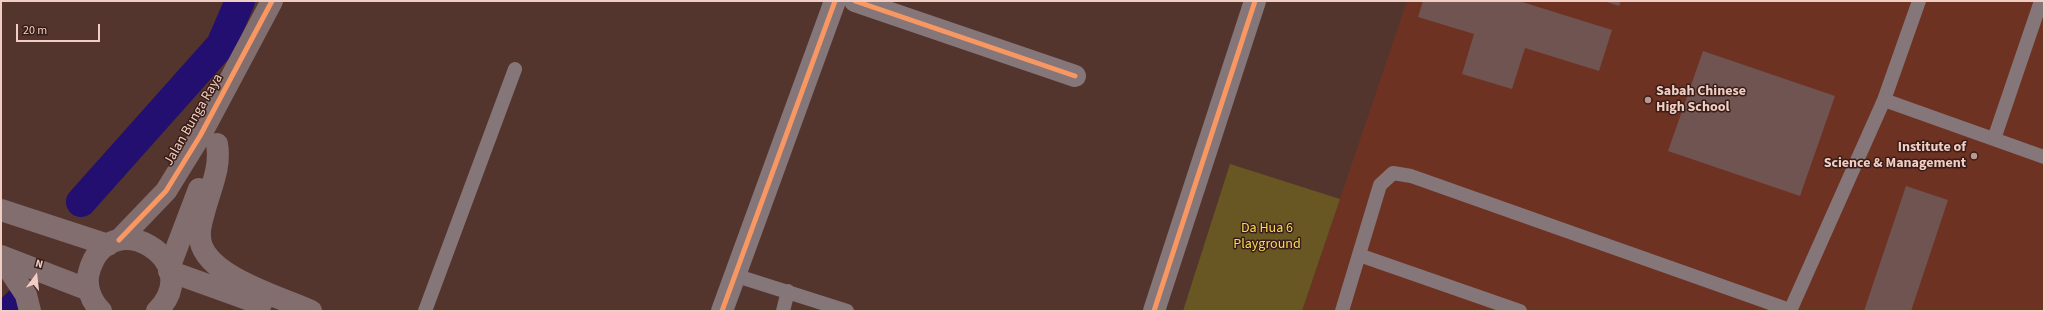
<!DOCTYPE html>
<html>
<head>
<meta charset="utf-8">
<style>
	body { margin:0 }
	#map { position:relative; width:2045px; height:312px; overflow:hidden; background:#54352d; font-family:"Source Sans 3",sans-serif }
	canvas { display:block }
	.frame { position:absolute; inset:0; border:2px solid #f1cdc3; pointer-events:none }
	.north { position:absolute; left:16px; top:256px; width:40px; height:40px; -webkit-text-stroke:3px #371d17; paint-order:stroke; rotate:15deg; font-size:11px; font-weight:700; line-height:16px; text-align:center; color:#f1cdc3 }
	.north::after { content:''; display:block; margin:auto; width:14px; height:18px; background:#f1cdc3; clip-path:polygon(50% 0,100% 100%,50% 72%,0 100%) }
	.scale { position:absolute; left:16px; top:24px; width:84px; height:18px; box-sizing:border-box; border:2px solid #f1cdc3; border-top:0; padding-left:5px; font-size:12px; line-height:14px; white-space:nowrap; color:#f1cdc3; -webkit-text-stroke:3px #371d17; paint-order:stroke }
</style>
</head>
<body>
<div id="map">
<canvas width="2045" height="312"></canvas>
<div class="frame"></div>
<div class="north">N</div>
<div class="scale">20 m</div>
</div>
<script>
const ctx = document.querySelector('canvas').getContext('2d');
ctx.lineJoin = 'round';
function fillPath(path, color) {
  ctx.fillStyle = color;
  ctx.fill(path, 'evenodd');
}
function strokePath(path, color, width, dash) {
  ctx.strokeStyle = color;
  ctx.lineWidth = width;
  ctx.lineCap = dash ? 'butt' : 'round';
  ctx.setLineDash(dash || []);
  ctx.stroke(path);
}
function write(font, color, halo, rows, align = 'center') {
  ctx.font = font + ' "Source Sans 3",sans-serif';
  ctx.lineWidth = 3;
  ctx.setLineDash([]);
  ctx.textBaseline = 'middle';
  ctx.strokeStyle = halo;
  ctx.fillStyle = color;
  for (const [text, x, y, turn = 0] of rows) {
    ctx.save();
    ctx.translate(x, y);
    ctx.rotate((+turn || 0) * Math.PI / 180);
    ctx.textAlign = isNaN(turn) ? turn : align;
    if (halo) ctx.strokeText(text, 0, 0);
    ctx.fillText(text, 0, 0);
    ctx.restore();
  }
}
fillPath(new Path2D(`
	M1407 1H2044V311H1302Z`), '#6e3223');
fillPath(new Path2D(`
	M1230 164 1340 199 1302 311H1183Z`), '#685723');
strokePath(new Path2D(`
	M81 202 221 45 240 1
	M10 311 19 302`), '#220f70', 30);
fillPath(new Path2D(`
	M1423 1H1519L1612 30 1599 71 1525 48 1512 89 1462 74 1474 34 1418 17Z
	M1604 1H1621L1619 6Z
	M1703 51 1835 96 1800 196 1668 151Z
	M1906 186 1948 200 1911 311H1864Z`), '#6f5452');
strokePath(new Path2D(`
	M1884 100 2044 157
	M1994 139 2041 1
	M1359 255 1520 311
	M734 275 847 311
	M425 311 515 69
	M783 311 788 291
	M1342 311 1380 185 1393 173 1411 176 1790 310
	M1790 311 1884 100 1919 1`), '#857679', 14);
strokePath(new Path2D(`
	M855 1 1075 76
	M722 311 835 1
	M1154 311 1255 1`), '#857679', 22);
strokePath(new Path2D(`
	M217 144C221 167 211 187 205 209 203 217 199 228 200 236 200 275 281 297 311 311
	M1 210 108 245
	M119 240 166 191 200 136 272 1
	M1 256 89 290
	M1 257 26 295 30 311
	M169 268 199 189
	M169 271 261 304
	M101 311C91 301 85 286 89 272 108 201 208 260 157 311`), '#826e6e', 22);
strokePath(new Path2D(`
	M855 1 1075 76
	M119 240 166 191 200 136 272 1
	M722 311 835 1
	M1154 311 1255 1`), '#f99763', 5);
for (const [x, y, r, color] of [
	[1648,100,4,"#ba988e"],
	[1974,156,4,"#ba988e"]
]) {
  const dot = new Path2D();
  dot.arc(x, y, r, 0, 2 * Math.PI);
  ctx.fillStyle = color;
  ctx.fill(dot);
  strokePath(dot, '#371d17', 1.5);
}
write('bold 14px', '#f1cdc3', '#371d17', [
	["Sabah Chinese",1656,92],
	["High School",1656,108],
	["Institute of",1966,148,"right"],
	["Science & Management",1966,164,"right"]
], 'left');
write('14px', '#f1cdc3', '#371d17', [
	["Jalan Bunga Raya",194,120,-60]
]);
write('14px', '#fddc53', '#371d17', [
	["Da Hua 6",1267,229],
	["Playground",1267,245]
]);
</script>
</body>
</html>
